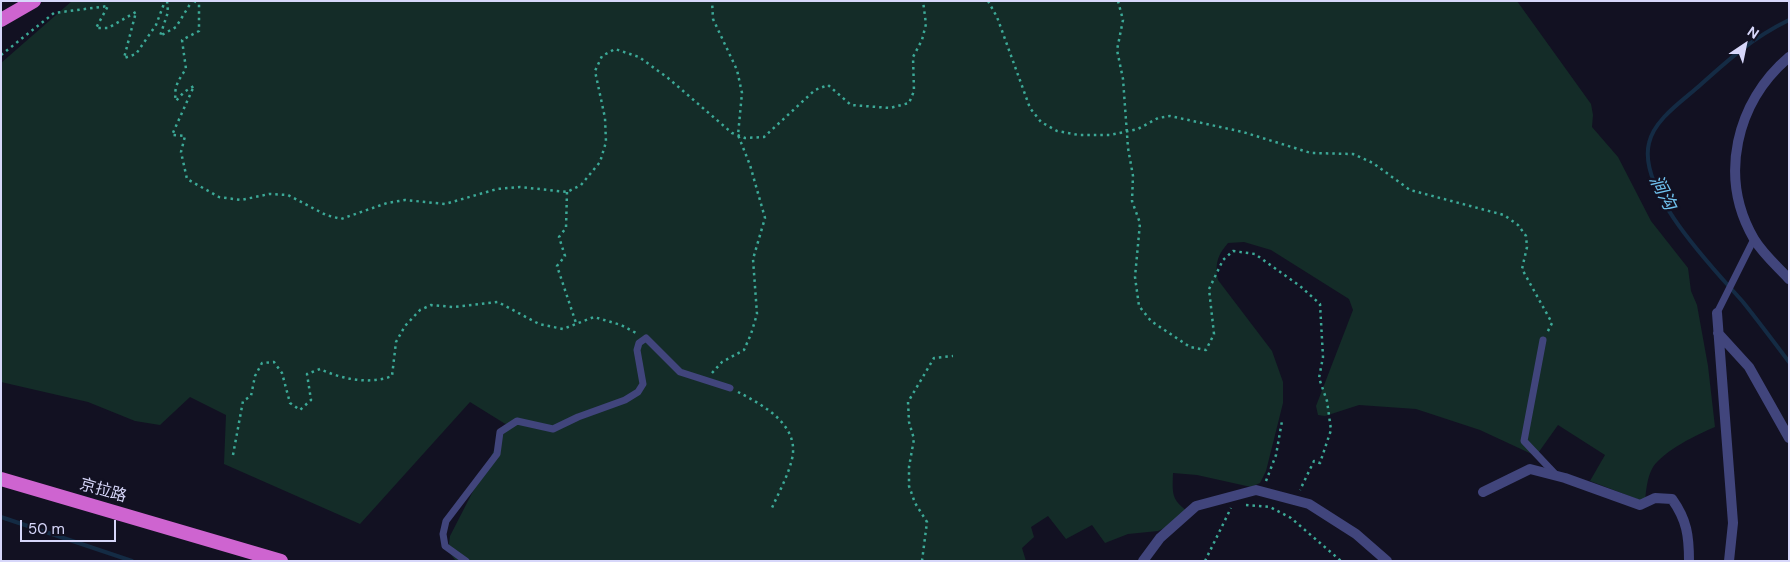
<!DOCTYPE html>
<html>
<head>
<meta charset="utf-8">
<style>
	body { margin:0 }
	#map { position:relative; width:1790px; height:562px; overflow:hidden; background:#121122; font-family:"DM Sans",sans-serif }
	canvas { display:block }
	.frame { position:absolute; inset:0; border:2px solid #d7d7fa; pointer-events:none }
	.north { position:absolute; left:1720px; top:20px; width:50px; height:50px; -webkit-text-stroke:4px #121122; paint-order:stroke; rotate:34deg; font-size:14px; font-weight:700; line-height:20px; text-align:center; color:#d7d7fa }
	.north::after { content:''; display:block; margin:auto; width:18px; height:22px; background:#d7d7fa; clip-path:polygon(50% 0,100% 100%,50% 72%,0 100%) }
	.scale { position:absolute; left:20px; top:520px; width:96px; height:22px; box-sizing:border-box; border:2px solid #d7d7fa; border-top:0; padding-left:6px; font-size:15px; line-height:18px; white-space:nowrap; color:#d7d7fa; -webkit-text-stroke:4px #121122; paint-order:stroke }
</style>
</head>
<body>
<div id="map">
<canvas width="1790" height="562"></canvas>
<div class="frame"></div>
<div class="north">N</div>
<div class="scale">50 m</div>
</div>
<script>
const ctx = document.querySelector('canvas').getContext('2d');
ctx.lineJoin = 'round';
function fillPath(path, color) {
  ctx.fillStyle = color;
  ctx.fill(path, 'evenodd');
}
function strokePath(path, color, width, dash) {
  ctx.strokeStyle = color;
  ctx.lineWidth = width;
  ctx.lineCap = dash ? 'butt' : 'round';
  ctx.setLineDash(dash || []);
  ctx.stroke(path);
}
function write(font, color, halo, rows, align = 'center') {
  ctx.font = font + ' "DM Sans","Noto Sans SC",sans-serif';
  ctx.lineWidth = 5;
  ctx.setLineDash([]);
  ctx.textBaseline = 'middle';
  ctx.strokeStyle = halo;
  ctx.fillStyle = color;
  for (const [text, x, y, turn = 0] of rows) {
    ctx.save();
    ctx.translate(x, y);
    ctx.rotate((+turn || 0) * Math.PI / 180);
    ctx.textAlign = isNaN(turn) ? turn : align;
    if (halo) ctx.strokeText(text, 0, 0);
    ctx.fillText(text, 0, 0);
    ctx.restore();
  }
}
fillPath(new Path2D(`
	M72 1H1517L1591 104 1593 115 1592 127 1618 157 1651 221 1688 268 1691 291 1697 305 1708 366 1715 427C1696 435 1665 450 1653 467 1647 477 1646 491 1645 502L1590 481 1605 455 1558 425 1536 456 1480 430 1416 409 1359 405 1325 416 1318 415 1316 406 1353 310 1349 299 1271 250 1244 242 1228 243C1217 256 1215 264 1218 280L1272 351 1283 382V403L1266 471 1260 483 1251 487 1197 475 1173 473C1172 497 1172 500 1192 515L1158 531 1128 534 1105 543 1092 525 1066 539 1048 516 1031 527 1034 537 1022 548 1026 561H456L448 551 450 536 507 425 470 402 360 524 224 464 226 415 190 397 160 425 135 421 88 402 1 382V63Z`), '#142c28');
strokePath(new Path2D(`
	M1789 20C1752 38 1728 60 1698 87 1681 102 1654 120 1649 143 1637 191 1714 269 1743 302 1759 322 1774 342 1789 362
	M1 517 132 561`), '#142b44', 4);
strokePath(new Path2D(`
	M167 1 168 12 160 36 176 27 192 1
	M194 1 199 4V31L182 40 186 69C179 79 173 88 176 101L184 92 194 86 172 135 185 136 181 152 187 179 219 197 241 200 269 194 288 195 326 215 341 219 387 203 405 200 445 204 497 189 520 187 567 192 581 185 600 162 606 142 605 118 595 71 602 56 615 49 639 57 668 78 732 133 745 138 764 137 815 90 828 85 851 105 890 108 909 103 914 91 913 57 922 40 926 24 923 1
	M988 1 997 17 1030 108 1041 122 1057 131 1079 135H1110L1138 129 1158 118 1170 116 1243 132 1311 153 1353 154 1373 163 1410 190 1504 215 1518 225 1526 236 1527 247 1522 269 1552 323 1547 333
	M1118 1 1123 20 1117 50 1123 79 1128 148 1133 176 1132 201 1140 223 1135 277 1139 306 1151 321 1190 347 1206 350 1214 334 1209 289 1223 260 1233 251 1255 254 1300 286 1320 304 1323 357 1319 378 1327 401 1331 430 1320 463 1314 461 1300 490
	M1 55 54 13 108 6 96 28H108L136 12 124 58 136 54 156 25 165 1
	M567 192 566 228 559 237 565 256 557 266 576 323
	M712 373 722 362 744 350 751 334 757 314 753 259 765 218 750 165 738 135 742 93 737 70 713 19 712 1
	M738 392C763 405 800 425 792 459 788 476 778 494 771 510
	M233 455 243 401 251 396 255 376 262 363 274 362 282 373 290 403 300 410 311 400 307 374 320 369C342 379 369 385 392 376L396 342 405 326 420 310 431 305 453 307 498 302 539 324 563 329 594 317 621 325 636 333
	M1266 481 1276 455 1282 421
	M1246 505 1270 507 1291 518 1341 561
	M922 561 927 522 915 503 909 486V467L914 439 909 422 908 402 934 358 953 356
	M1205 561 1231 508`), '#3ca997', 2.5, [2.5, 4]);
strokePath(new Path2D(`
	M1717 313 1754 239
	M1543 340 1524 441 1557 476
	M466 561 445 546 443 534 446 521 497 454 500 432 517 421 553 429 578 417 625 400 638 392 643 384 637 350 639 343 646 338 680 372 730 388`), '#41457c', 7);
strokePath(new Path2D(`
	M1717 313 1733 523 1729 561
	M1718 333 1749 367 1789 438
	M1483 492 1530 469 1565 478 1640 505 1655 498 1672 499C1687 520 1689 536 1689 561
	M1143 561 1160 538 1196 506 1256 490 1309 504 1356 534 1387 561`), '#41457c', 10);
strokePath(new Path2D(`
	M1789 57C1736 102 1718 177 1754 239 1763 254 1777 266 1789 279`), '#41457c', 10);
strokePath(new Path2D(`
	M1 20 34 1
	M1 479 281 561`), '#ce64d0', 14);
write('16px', '#d7d7fa', '#121122', [
	["京拉路",103,491,16]
]);
write('italic 18px', '#70c2ef', '#121122', [
	["涧沟",1662,193,63]
]);
</script>
</body>
</html>
